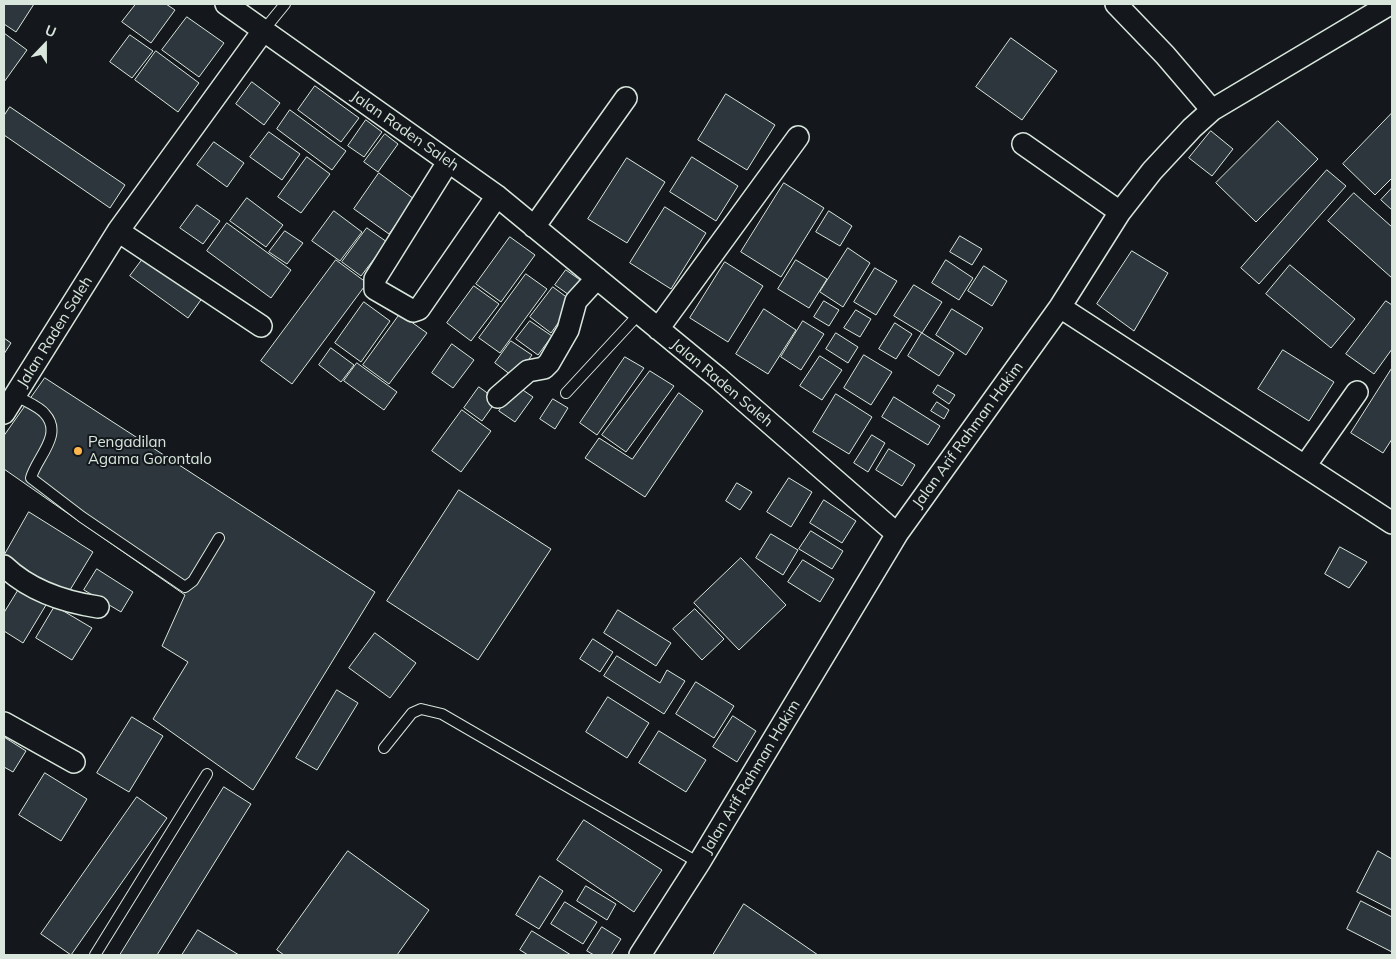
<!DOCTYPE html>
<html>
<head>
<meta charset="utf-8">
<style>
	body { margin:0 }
	#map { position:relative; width:1396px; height:959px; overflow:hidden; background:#14181c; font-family:Mulish,sans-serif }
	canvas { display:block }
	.frame { position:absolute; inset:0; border:5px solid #d8e6dc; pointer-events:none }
	.north { position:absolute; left:20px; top:20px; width:50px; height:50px; -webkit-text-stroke:4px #14181c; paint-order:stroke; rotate:22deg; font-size:14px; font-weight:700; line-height:20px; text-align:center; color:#d8e6dc }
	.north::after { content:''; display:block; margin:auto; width:18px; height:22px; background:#d8e6dc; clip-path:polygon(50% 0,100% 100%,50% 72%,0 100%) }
</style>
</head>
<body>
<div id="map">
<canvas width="1396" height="959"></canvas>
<div class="frame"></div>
<div class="north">U</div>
</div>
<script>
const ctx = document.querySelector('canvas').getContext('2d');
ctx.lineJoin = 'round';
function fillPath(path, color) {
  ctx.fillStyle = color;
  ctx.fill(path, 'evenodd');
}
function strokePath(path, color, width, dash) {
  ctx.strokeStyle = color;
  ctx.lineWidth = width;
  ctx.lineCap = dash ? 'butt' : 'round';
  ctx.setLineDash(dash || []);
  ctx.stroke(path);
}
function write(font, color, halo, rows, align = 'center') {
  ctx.font = font + ' Mulish,sans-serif';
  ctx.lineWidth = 4;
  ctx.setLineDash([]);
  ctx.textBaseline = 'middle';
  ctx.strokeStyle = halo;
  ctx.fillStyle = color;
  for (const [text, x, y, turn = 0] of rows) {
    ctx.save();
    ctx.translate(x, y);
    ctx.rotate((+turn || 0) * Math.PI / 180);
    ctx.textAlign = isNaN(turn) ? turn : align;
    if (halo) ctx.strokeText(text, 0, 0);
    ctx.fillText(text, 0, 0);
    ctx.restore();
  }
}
const building = new Path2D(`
	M4 4H34L16 32 4 24Z
	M136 4H166L175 10 151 43 122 22Z
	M187 17 224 43 199 77 162 50Z
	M4 33 27 50 4 82Z
	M130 35 153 51 132 78 110 62Z
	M1011 38 1057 71 1022 120 976 87Z
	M156 51 199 83 178 112 135 80Z
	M252 82 280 103 264 125 236 104Z
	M315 86 359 118 341 142 298 110Z
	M726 94 775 125 747 170 698 140Z
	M10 107 125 185 110 208 4 135V116Z
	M290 110 346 151 332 170 277 129Z
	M1392 113V178L1375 195 1343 164Z
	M366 120 382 132 364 157 348 146Z
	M1278 121 1318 159 1256 222 1216 183Z
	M1211 131 1233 149 1212 176 1189 158Z
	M269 132 300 154 282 180 250 157Z
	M385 134 398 144 378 172 364 162Z
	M214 142 244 163 227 187 197 165Z
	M307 157 330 174 301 213 278 197Z
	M692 157 738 186 716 221 670 192Z
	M627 158 665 182 627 243 588 219Z
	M1327 170 1346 186 1259 284 1241 268Z
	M379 173 414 199 389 234 354 209Z
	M784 183 824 208 781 277 741 252Z
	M1392 188V210L1381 200Z
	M1354 193 1392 227V278L1328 221Z
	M247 198 283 225 266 247 230 221Z
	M197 205 220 221 203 244 180 228Z
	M665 207 706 233 671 289 630 263Z
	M334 211 362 232 340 261 312 241Z
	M829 211 852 226 840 246 816 232Z
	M227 223 291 270 271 298 207 251Z
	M367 228 387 242 361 276 342 262Z
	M285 231 303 243 287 264 269 252Z
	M960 236 982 249 972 265 950 252Z
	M510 237 535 255 501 302 476 284Z
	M848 248 870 263 843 307 820 292Z
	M1132 251 1168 273 1134 331 1097 304Z
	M145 256 203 297 188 318 130 276Z
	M336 260 367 283 292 384 261 361Z
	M796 260 827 279 809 308 778 289Z
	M946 260 973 278 959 300 932 283Z
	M725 262 763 286 728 342 690 318Z
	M1290 265 1355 319 1331 348 1266 294Z
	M984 266 1007 281 992 306 968 291Z
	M875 268 897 281 876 315 854 302Z
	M566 270 583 282 572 297 555 285Z
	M526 274 547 289 500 353 479 338Z
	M914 285 942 302 922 333 894 316Z
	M474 286 499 304 471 341 447 323Z
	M553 287 573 302 551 333 530 317Z
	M824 301 839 310 829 326 814 317Z
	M1386 301 1392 305V349L1374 374 1346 354Z
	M364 302 390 321 361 362 335 343Z
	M764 309 796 330 768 374 736 354Z
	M952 309 983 328 966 355 936 335Z
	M856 310 871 319 860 337 844 328Z
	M400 314 427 333 389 384 363 365Z
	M530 321 552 336 538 355 516 339Z
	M803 321 824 334 801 370 781 357Z
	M895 323 912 334 896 359 879 349Z
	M836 333 858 347 848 363 826 349Z
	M922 333 954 353 939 376 908 356Z
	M4 338 11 343 4 354Z
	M511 341 532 355 515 378 495 363Z
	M452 344 474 360 453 388 432 373Z
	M331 348 354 365 341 382 319 365Z
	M1283 350 1334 382 1309 421 1258 389Z
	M864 355 892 372 871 405 844 388Z
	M820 356 842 370 822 400 800 386Z
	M625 357 644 368 597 435 580 423Z
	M357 363 397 392 384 410 344 381Z
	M1392 368V439L1383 453 1351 433Z
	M650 371 674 386 626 452 602 435Z
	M45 378 375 592 253 790 153 719 188 662 162 646 185 595 4 469V436Z
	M938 385 955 395 949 404 933 393Z
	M517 386 533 397 515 422 499 411Z
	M479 387 497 400 482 421 464 408Z
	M679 393 703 411 645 497 585 458 599 438 632 459Z
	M836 394 872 417 849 454 813 432Z
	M894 397 940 426 928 445 882 417Z
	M553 399 568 408 555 429 540 419Z
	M937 402 949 410 944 419 931 411Z
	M462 410 491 431 461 472 432 451Z
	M872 435 885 443 868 472 854 463Z
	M889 449 915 465 902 486 876 470Z
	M789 478 812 492 791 527 767 512Z
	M737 483 752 492 740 510 726 501Z
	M459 490 551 549 478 660 387 601Z
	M824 500 856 521 842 543 810 523Z
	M29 512 93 552 67 595 4 556Z
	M811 531 843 551 832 569 799 549Z
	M771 534 798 550 783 575 756 558Z
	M1340 547 1367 562 1349 588 1325 574Z
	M741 558 786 605 739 650 694 603Z
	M803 560 834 579 820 602 788 582Z
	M97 569 133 592 121 612 84 590Z
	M19 589 46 605 23 643 4 631V613Z
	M55 606 92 628 72 660 36 638Z
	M695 609 724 639 702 660 673 629Z
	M618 610 671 643 656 666 604 633Z
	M375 633 416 663 390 698 349 668Z
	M593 639 613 652 600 672 580 659Z
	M617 656 660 683 667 670 685 681 664 714 604 676Z
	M696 682 734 706 714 738 676 714Z
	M337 690 358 703 317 770 296 758Z
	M608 697 649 723 627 758 586 732Z
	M733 716 756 731 737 762 713 747Z
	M132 717 163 736 129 792 97 773Z
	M659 731 706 760 686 792 639 763Z
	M4 737 26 751 13 772 4 767Z
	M45 773 87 799 61 841 19 815Z
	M224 787 251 804 157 955H120Z
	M137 797 167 818 71 955 41 934Z
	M584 820 662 870 634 912 557 860Z
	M348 851 429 910 397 955H284L277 950Z
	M1378 851 1392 859V910L1357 892Z
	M540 876 563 891 539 929 516 915Z
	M586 886 616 904 607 920 577 901Z
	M1361 901 1392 917V952L1347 929Z
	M565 902 597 922 583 944 551 924Z
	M744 904 818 955H713Z
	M602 927 621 939 611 955H594L587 951Z
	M198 930 239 955H182Z
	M532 931 571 955H528L520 950Z`);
fillPath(building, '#2c363c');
strokePath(building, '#d8e6dc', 1);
const service = new Path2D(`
	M263 31 285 4
	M566 393 639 314
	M15 395C24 401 39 406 45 414 64 435 36 458 31 478L82 517 185 587 193 581 219 538
	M384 748 412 713 421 709 442 714 699 863
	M95 955 207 774`);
const minor = new Path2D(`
	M226 4 497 196 717 377 897 534
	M1116 4 1165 55 1212 110
	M1023 144 1120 212
	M448 162 375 279V289L413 311 419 309 497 196
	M534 227 626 98
	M118 231 261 326
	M1060 307 1392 523
	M658 329 798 137
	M498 397 528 371 544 368 549 363 568 330 576 301 597 278
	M4 413 118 231 263 31
	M1305 466 1357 392
	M4 566C29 590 64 602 98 607
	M4 723 74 762
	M640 955 699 863 897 534 1060 307 1120 212 1152 171 1192 128 1212 110 1390 4`);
strokePath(service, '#d8e6dc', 12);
strokePath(minor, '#d8e6dc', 24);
strokePath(service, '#14181c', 10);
strokePath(minor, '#14181c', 21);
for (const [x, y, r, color] of [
	[78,451,5,"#ffb74d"]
]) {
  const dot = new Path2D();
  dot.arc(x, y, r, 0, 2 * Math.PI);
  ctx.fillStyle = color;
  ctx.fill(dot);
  strokePath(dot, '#14181c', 2);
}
write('15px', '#d8e6dc', '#14181c', [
	["Jalan Raden Saleh",405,131,35],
	["Jalan Raden Saleh",55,332,-58],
	["Jalan Raden Saleh",722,383,40],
	["Jalan Arif Rahman Hakim",968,435,-54],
	["Jalan Arif Rahman Hakim",751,777,-59]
]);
write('15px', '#d8e6dc', '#14181c', [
	["Pengadilan",88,442],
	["Agama Gorontalo",88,459]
], 'left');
</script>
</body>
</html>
